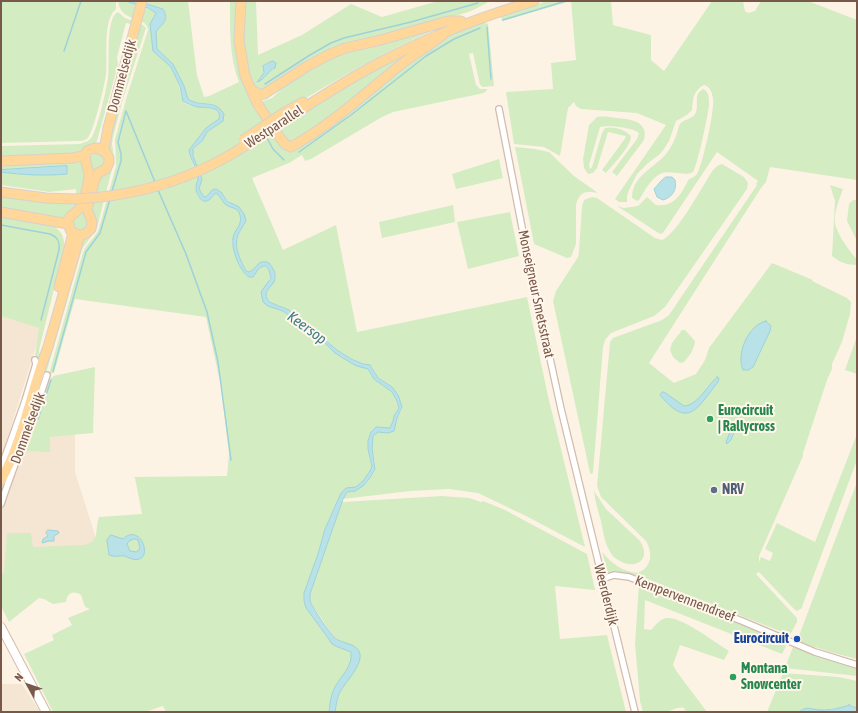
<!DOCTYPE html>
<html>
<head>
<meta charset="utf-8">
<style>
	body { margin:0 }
	#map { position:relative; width:858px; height:713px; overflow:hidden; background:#fdf3e5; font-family:"Asap Condensed",sans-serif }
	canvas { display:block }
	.frame { position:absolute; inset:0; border:2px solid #785848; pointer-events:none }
	.north { position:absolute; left:8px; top:665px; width:40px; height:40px; -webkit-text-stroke:3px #fff7ec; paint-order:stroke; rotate:310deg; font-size:11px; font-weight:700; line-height:16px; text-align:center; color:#785848 }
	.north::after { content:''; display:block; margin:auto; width:14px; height:18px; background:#785848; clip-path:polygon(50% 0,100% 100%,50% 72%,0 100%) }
</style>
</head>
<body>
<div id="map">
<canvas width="858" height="713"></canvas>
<div class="frame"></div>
<div class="north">N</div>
</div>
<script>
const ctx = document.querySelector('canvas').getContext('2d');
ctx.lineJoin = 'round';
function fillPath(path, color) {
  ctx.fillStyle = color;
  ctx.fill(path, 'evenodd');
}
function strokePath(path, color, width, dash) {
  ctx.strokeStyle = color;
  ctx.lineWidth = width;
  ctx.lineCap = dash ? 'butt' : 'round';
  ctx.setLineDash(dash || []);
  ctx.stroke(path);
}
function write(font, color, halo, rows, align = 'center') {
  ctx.font = font + ' "Asap Condensed",sans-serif';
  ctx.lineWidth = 4;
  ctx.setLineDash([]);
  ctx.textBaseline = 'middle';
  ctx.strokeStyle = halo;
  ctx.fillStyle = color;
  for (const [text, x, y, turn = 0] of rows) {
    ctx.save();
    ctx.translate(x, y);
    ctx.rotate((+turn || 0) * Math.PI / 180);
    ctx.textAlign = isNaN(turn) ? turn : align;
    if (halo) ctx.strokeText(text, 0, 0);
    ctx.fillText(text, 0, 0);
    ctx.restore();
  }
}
fillPath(new Path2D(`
	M1 312 43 324 5 446 50 451V434L75 433V472L95 535V548L1 598Z
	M1 684H22L40 712H1Z`), '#f5e5d3');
fillPath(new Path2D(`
	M1 1H116V9C102 21 108 57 106 74 105 84 94 129 89 136 87 140 83 141 79 141L1 143Z
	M118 1C131 1 145 6 156 13 150 22 151 23 152 33 152 36 152 41 153 45 156 53 165 60 170 66 173 70 175 76 177 80 180 86 181 99 185 103 195 111 223 102 219 119L206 128 189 150 190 156 198 178 197 195 201 199 206 201 209 200 216 193C220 196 221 199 224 203 227 206 232 206 235 208 247 217 237 232 232 242L240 266 247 276 263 266C278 270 265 290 262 299L283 311 351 363 368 369 374 379 392 392 397 401 399 408 394 416 393 421 390 428 376 427 372 430 368 441V446L372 466 370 471 363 481 356 487 346 488 341 493 325 529 318 554 304 592V601L306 608 328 638 351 652C354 667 341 674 335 687 332 694 330 704 329 712H166L163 706 145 712H53L24 654 54 640 52 635 72 625 68 618 90 609 85 607 81 595C73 590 67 593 66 602L53 604 44 599 39 598 9 622 1 606V574L4 573 7 533H31L33 547 84 545C101 541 94 530 99 517L142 514 135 478 133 477 227 476 229 454 221 386 206 317 75 299 54 373 49 374 83 252C87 243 96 237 99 228L116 166 115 139 127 96 148 30C147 15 121 24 118 1Z
	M145 1H188L197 75 204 97 209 96 239 82C229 57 230 28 230 1H238V55L285 148 440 40 470 27 485 22 486 24 488 23 494 86 483 87 480 85 473 53 469 54 476 85 480 89H488L484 93 393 112 382 117 311 159 305 161 302 155 289 163 252 178 283 250 336 225 357 332 527 297 548 396 585 547 526 516 478 493 449 489 410 491 343 499 347 492C350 491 353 492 356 490 361 488 364 484 368 481 371 477 375 472 375 467 376 458 367 443 374 434 379 428 388 434 394 431L397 418 402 409 392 387 378 378 372 367 351 359 337 350 299 319 280 306 269 302C262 293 271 285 276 278L275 272 269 263 249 273 246 271C241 261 233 247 238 236 240 229 244 225 246 219L230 202 226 199 219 190 213 189 206 197 203 196 199 189 202 179 193 156V150L203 140 207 132 223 121 224 116 212 104 194 102 188 99 171 62 156 48V32C162 23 170 21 163 9L144 3Z
	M244 1H256L258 55 302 35 351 4 382 17 438 1H487V3L471 11 430 24 354 43 261 91 253 85 249 78 242 42ZM271 62 274 69C266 71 266 80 257 81L263 75 264 65Z
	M547 1H611L613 25 651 35V60L664 71 712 1H743L745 11 748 13 755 11 761 1H808L857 20V180L770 167 766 182 761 188 649 363 674 383 696 374 705 360 709 348 772 263 813 280 812 281 847 298 851 302 850 314 842 342 832 364V369L827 380 803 453V456L759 556V562L761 557 770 561 773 553 765 549 777 523 815 542 857 434V460L803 604 802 608 797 611 794 609 759 572 756 574 797 618V622L790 635 645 578 637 575 608 573 602 552C611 563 622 571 637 573 652 568 653 553 646 541L601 497 597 486 610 342 613 338 662 320 669 315 757 185 756 184 758 181 717 152 663 233 660 234 617 206 624 208 638 206 647 197 656 205C675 207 681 194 689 179 692 178 694 177 697 174 702 167 715 109 713 99 712 93 711 87 704 85 693 91 693 99 692 110L687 115 676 121 669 141 664 149 660 154 648 163 637 174 629 190 627 196V202H619L615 199 666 125 637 113 581 109 576 106 574 102 568 108 560 156 544 147 514 144 506 92 553 89 551 63 576 60 571 1 502 21 501 16 512 12Z
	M118 12 125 18 143 25 146 28 123 99 113 137 112 144 114 157 113 165 97 228 93 234 82 249 48 367 34 411 1 497V487L6 477 80 241 87 236 90 208 96 181 105 173 107 145 140 26 126 23 117 57 118 65 97 141 94 145 82 154 1 160V146L80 144 88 141 92 137C98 126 106 91 108 78 110 65 105 17 118 12Z
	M451 23C397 45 347 73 298 103L302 110 423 43 360 97 291 143 281 135 260 102 272 98 294 78 344 51Z
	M703 89 705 90C709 93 709 98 709 104 709 112 697 167 693 172 687 177 669 169 660 174 651 178 644 192 639 200L637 201 632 198C632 174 658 167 669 150 672 145 675 139 677 133 678 131 678 127 680 124 684 119 694 119 696 112 699 103 693 95 703 89Z
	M597 117C604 116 610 117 617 118 630 119 649 121 644 140L617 176 612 172 637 139 639 133C632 127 608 125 600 127L589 165 590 169 592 167 602 133 605 128C613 126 625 129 631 136 631 147 613 164 606 173L602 170 626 137 625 136 608 132 597 168 593 173 588 174 584 168 583 159 589 125Z
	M515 147 535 149 549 152 574 176 598 193C585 191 580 191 576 205V244L571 257 567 258 534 244Z
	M95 153H100C108 162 103 165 95 172L93 171 90 164V157Z
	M499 159 503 178 456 189 452 174Z
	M81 160 86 172 80 204 65 221 1 210V193L77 202 76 189 49 192 1 185V172L16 174 67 173V166L1 170V163Z
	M722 164 744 177 748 183 747 189 665 307 654 316 611 333 605 340 603 347 593 473 591 474 590 473 553 301 556 291 578 257 579 251 582 206 584 200 592 197 597 198 655 238 662 240C677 234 703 185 713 170L717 166Z
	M830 185 843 189C839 200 834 212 835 223 837 234 850 252 857 259V265C847 265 839 262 832 256L835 201Z
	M853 200H857V241L847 221 849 204Z
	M453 205 455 222 382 238 379 222Z
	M85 206 84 214 87 225 85 229 78 231 74 228 72 222Z
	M510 212 519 256 468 269 457 222Z
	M1 215 55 227C65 234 65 242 63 253L39 350 40 358 1 470 38 360 35 355 39 328 1 316Z
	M682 330H685L695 341C694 350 690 355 684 362L680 363 673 357 670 350 672 343Z
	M857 336V374L845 370Z
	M95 367 93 433 50 437V452L22 451 48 380 53 377V376Z
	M857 482V659L830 652 797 641Z
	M594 491 606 509 640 541C653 561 633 572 615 558 612 556 610 552 608 548 604 540 603 530 601 521 598 511 595 501 594 491Z
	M442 496 469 498 481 502 483 501 505 510 587 554 595 590 555 586 560 639 607 635 626 712H335L339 695 356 647 342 642 333 636 313 606 310 600V594L342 502Z
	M639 584 785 641 783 644 786 646 782 654 645 600 644 629 651 630C656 625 660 618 668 618 682 617 716 643 729 651L724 660 680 645 673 665 677 672 707 712H691L690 711 686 712 684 708C675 707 674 710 666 712 660 713 649 712 643 712L640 701 635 644Z
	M793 647 857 667V676L785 668Z
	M783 673 839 677 857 681V708L852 705H847L840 709 835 708 821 710 803 709 799 712H767Z`), '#d4ecc2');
const water = new Path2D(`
	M126 1H137L163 9C170 21 162 23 156 32L157 49 173 64 184 86 188 99C201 108 214 98 224 114L223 121 207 132 203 140 193 149V156L202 179 199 189 203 196 206 197 212 190 216 189 221 192 227 201 239 207 244 214 246 221C243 226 240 230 238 235 233 247 241 261 246 271L249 272C257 269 258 258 269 263 288 286 257 286 269 302L289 310 337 350 351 359 363 364 370 365 378 378 392 387 398 395 402 407 397 418 394 431 388 433 378 432 373 436 372 448 375 469 370 478 363 486 355 491 347 492 343 499 310 594C310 596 310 598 310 600 311 606 330 634 335 638 342 644 358 643 360 654 362 667 344 683 339 694 337 700 336 706 335 712H329C330 703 331 694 335 687 341 675 353 667 351 652L338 647 332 644 328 638 306 608 304 601V593L318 554 325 529 341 493 346 488 356 487 363 481 370 471 372 466 368 449V441L371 432 376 427 390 428 393 421 394 416 399 408 397 401 392 392 374 379 368 369 357 366 351 363 335 353 318 336 283 311 268 306 263 302 261 292 271 278 269 270 266 266C258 266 257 272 253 277H249C240 272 231 249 233 238 234 230 243 225 240 215 238 206 229 209 224 203 221 199 220 196 216 193 213 195 212 198 209 200 201 205 196 193 196 187 196 184 198 181 198 178 198 168 190 160 189 150L206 128 219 119C222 106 207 108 198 107 193 106 188 104 183 101L180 86 171 67 153 51 150 24 156 13 148 8Z
	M273 61 276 63 275 68C267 71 266 79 257 82L264 73 263 66Z
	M67 166V174C45 176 23 175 1 172V170Z
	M666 177H672L675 180C677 189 673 197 663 200L657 197 654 189 662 180Z
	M766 321 771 326 770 331 753 367 748 370H743C736 354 748 325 766 321Z
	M717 377 719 378 718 382C697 408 689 430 660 395L662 392H664L684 406C698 405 707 386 717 377Z
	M737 422V424L731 440 727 444 726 442 733 425Z
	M48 530 58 531 59 533 54 536V541H49L42 543 43 539 48 536 46 533Z
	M111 535 123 539C140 523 152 556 139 559 133 561 129 557 124 556 118 555 117 558 109 555L107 540ZM135 539 138 540 140 548 137 552 130 551 127 544 129 541Z
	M849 705 857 708V712H799C807 705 812 710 821 710 829 710 842 708 849 705Z`);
fillPath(water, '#b8e2e8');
strokePath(water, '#9ed2da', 1);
strokePath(new Path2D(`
	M503 20 566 1
	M487 27 491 79
	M64 51 81 1
	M265 84 310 55 331 43 344 38 411 22 478 3
	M267 138 273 149 284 160
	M299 152 351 115 426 56 454 39 480 28
	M158 190 186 254 207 312 218 362 231 460
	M112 191 121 161V154L118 142 126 111 155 182
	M1 225 50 234C58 237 60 242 59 250L41 320
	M53 371 86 252 100 233 110 199
	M38 419 51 380`), '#9ed2da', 1.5);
const street = new Path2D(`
	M499 109 526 248 561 409 635 712
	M1 468 25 401 36 364 35 360
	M1 504C15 461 33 419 47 375
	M602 579 614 575 629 577 742 621 815 652 857 665`);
const secondary = new Path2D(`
	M1 627 46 712`);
const primary = new Path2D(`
	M241 1 239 41 245 76 257 103 280 138 285 144 291 147C331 125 364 94 399 66 414 54 431 45 446 32
	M251 89 260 95 264 94 306 67 328 55 345 48 377 41 448 21H461
	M282 114 303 102
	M285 120C316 100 346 80 379 63 428 37 480 17 534 1
	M98 148 106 153 109 158V163L106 169 98 173 95 179 87 209 92 222 91 229 85 234 77 235 70 230 68 220C71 213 80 212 82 204 85 196 88 185 89 177 90 167 75 149 98 148Z
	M104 150 108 128 142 1
	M1 161 73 158 86 155
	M1 192 46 198 75 199
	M1 212 68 224
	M59 287 73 233
	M1 480C24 439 31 390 48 347L80 235`);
strokePath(street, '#d2bcad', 8);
strokePath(secondary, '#d5bcaa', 10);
strokePath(primary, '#d9d0cc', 11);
strokePath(street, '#fff', 5.5);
strokePath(secondary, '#fff', 8);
strokePath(primary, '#ffd79a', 9);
const primaryBridge = new Path2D(`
	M243 140 282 114
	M75 199C126 197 176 184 221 160 243 148 264 134 285 120`);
strokePath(primaryBridge, '#d9d0cc', 11, []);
strokePath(primaryBridge, '#ffd79a', 9);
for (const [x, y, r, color] of [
	[710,419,4,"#2e9e5b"],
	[714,490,4,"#5c6f8a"],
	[797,639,4,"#1a4fb4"],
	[733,677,4,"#2e9e5b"]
]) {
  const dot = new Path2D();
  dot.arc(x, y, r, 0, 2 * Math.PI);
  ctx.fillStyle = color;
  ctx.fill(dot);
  strokePath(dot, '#fff7ec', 1.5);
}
write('14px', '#785848', '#fff7ec', [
	["Dommelsedijk",122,76,-75],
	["Westparallel",274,127,-33],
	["Monseigneur Smetsstraat",536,294,78],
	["Dommelsedijk",28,428,-70],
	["Weerderdijk",606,595,76],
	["Kempervennendreef",685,599,21]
]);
write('bold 14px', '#27864d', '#fff7ec', [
	["Eurocircuit",718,411],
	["| Rallycross",718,427],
	["Montana",741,669],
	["Snowcenter",741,685]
], 'left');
write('bold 14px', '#4e5e75', '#fff7ec', [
	["NRV",722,490]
], 'left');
write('bold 14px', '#164399', '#fff7ec', [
	["Eurocircuit",789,639]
], 'right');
write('italic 15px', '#3e7b85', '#fff7ec', [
	["Keersop",307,328,36]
]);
</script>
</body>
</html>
